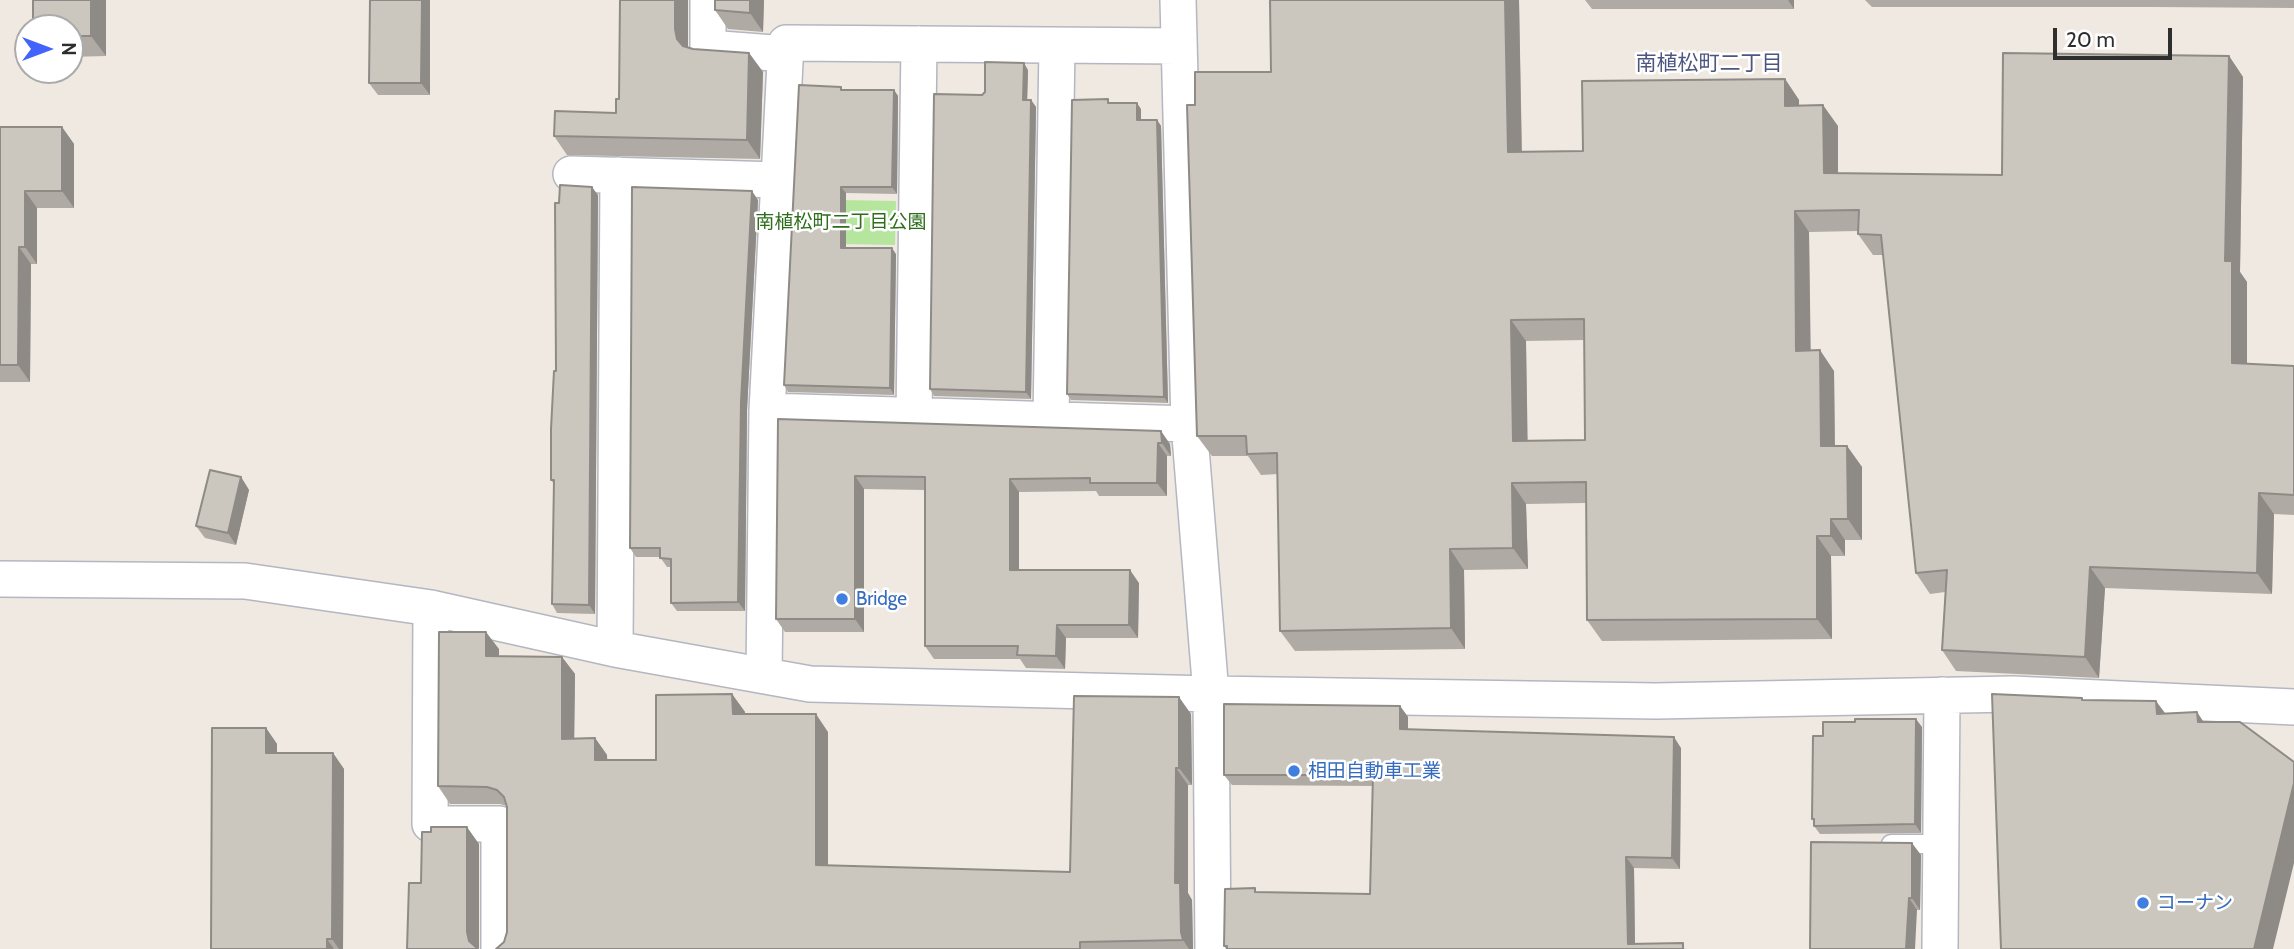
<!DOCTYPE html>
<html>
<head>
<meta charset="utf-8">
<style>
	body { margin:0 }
	#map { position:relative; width:2294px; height:949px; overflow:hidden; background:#efe9e1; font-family:Cabin,sans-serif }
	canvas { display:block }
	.north { position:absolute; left:14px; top:14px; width:70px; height:70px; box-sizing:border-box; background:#fff; border:2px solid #ababab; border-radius:50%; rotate:90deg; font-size:19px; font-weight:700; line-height:28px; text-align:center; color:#2e2e2e }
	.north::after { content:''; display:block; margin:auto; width:24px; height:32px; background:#4264fb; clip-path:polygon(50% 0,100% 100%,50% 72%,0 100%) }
	.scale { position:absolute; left:2053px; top:28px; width:119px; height:32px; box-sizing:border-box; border:4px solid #2e2e2e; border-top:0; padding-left:9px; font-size:21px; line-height:24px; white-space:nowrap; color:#2e2e2e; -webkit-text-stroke:5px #fff; paint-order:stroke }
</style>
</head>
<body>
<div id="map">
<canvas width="2294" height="949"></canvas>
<div class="north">N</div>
<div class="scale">20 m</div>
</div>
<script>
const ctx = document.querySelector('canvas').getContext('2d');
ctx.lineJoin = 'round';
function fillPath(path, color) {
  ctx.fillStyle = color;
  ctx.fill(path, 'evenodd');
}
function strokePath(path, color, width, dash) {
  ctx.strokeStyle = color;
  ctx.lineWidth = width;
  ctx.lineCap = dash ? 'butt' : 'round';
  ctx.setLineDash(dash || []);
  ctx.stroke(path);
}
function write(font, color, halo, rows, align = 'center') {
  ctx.font = font + ' Cabin,"Noto Sans JP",sans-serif';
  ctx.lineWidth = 5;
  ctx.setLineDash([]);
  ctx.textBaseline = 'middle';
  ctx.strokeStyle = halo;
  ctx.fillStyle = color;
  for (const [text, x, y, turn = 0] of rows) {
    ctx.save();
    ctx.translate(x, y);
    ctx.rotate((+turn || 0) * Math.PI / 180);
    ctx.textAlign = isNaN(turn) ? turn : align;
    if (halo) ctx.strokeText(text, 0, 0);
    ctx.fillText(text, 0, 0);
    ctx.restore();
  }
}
fillPath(new Path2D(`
	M786 199 896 201 895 245 786 243Z`), '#b6e59e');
const service = new Path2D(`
	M1891 844H1941`);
const minor = new Path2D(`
	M708 0V48L786 54
	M1178 0 1189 424 1211 694 1213 949
	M571 174 779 180
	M767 411 1189 424
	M914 415 919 44
	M1051 420 1057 46
	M0 579 245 581 431 608 615 649 810 684 1211 694 1656 701 2013 694 2294 707
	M431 608 430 824H499V949
	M615 649 618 175
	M764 676 767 411 786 43 1179 46
	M1940 949 1942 695`);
strokePath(service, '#b4b7c1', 21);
strokePath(minor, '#b4b7c1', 38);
strokePath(service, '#fff', 18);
strokePath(minor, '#fff', 35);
fillPath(new Path2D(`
	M106 0V56L70 57V28Z
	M370 0H430V95H378L369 83Z
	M688 0V47L693 49 749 53 763 72 760 159 567 155 554 136 616 113 619 99Z
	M715 0H764L763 32 728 29 715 10Z
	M1519 0 1522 152 1583 151 1785 79 1799 100V106L1838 126V173L2002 175 2229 56 2243 77 2240 272 2247 282V364L2294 366V515L2274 514 2272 594 2105 588 2099 678 1956 671 1942 650 1945 592 1930 594 1916 573 1883 255H1873L1858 234V231L1809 232 1810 350 1834 371 1835 446H1847L1862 467V540H1845V556H1831L1832 639 1602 641 1587 620 1586 503 1526 504 1528 569 1464 570 1465 649 1295 651 1280 631 1278 474 1261 475 1248 456H1212L1197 436 1195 105 1271 72ZM1585 340V440L1527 441 1526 341Z
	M1585 0H1794V9H1592Z
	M1865 0H2294V8L2155 7H1872Z
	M1028 70 1027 100H1031L1036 107 1031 399 934 396 930 389Z
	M843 90H894L898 96 897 194 846 193V248L896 254 894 395 788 392 784 385Z
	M1111 103 1141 109V120H1157L1161 126 1168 403 1071 400 1067 394Z
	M0 127H62L74 144V208H37V264H31L30 382H0Z
	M598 195 595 614 557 613 552 604 554 484 551 480 556 371 559 203Z
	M758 200 747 410 745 611H677L671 603V567H667L660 557H636L630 548Z
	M778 419 1170 444 1171 456H1167V496H1099L1096 491 1019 492V570L1139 583 1138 638H1066L1065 669 1026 668 1020 659H934L925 646V490L864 489V632H785L776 619Z
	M241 477 249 490 236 545 205 538 196 526Z
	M499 649V656L562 657 575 674 574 738H595L607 755V760H656L732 694 745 712V714L828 732V866L1070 872 1191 714 1192 785H1188V893L1192 900 1193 949H496L504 942 507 932V806L500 804H450L438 786Z
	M1400 706 1408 717V730L1681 748 1680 869 1634 868 1635 944 1687 949H1226L1224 946 1257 892 1370 894 1373 786 1232 785 1224 775Z
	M1922 727 1921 833 1820 834 1814 826V822L1812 819 1823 736Z
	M266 728 277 744V753H333L344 769 343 949H211Z
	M1921 855 1920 910H1917L1810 949Z`), '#afaba4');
fillPath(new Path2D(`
	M91 0H106V56L91 36Z
	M422 0H430V95L421 83Z
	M675 0H688V48L691 58 677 39 675 29Z
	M750 0H764L763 32 750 13Z
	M1505 0H1519L1522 173 1508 152Z
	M1788 0H1794V9Z
	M749 53 763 72 760 159 747 140Z
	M2229 56 2243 77 2240 272 2247 282V384L2232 363 2225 261Z
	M1024 63 1028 70 1027 107 1023 100Z
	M1785 79 1799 100V126L1785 106Z
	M894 90 898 96 897 194 892 187Z
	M1031 100 1036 107 1031 399 1026 392Z
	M1137 103 1141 109V126L1137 120Z
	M1823 105 1838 126V193L1824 173Z
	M1157 120 1161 126 1168 403 1164 397Z
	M62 127 74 144V208L62 191Z
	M592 187 598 195 595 614 589 605Z
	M841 187 846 193V254L841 248Z
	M25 191 37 208V264L25 247Z
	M752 191 758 200 747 410 745 611 738 602 741 402Z
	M1795 211 1809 232 1811 371 1796 351Z
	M19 247 31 264 30 382 18 365Z
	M892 248 896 254 894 395 890 388Z
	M1511 320 1526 341 1528 462 1513 441Z
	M1820 350 1834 371 1835 467 1821 446Z
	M1161 431 1170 444 1171 456 1162 443Z
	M1158 443 1167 456V496L1157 483Z
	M1847 446 1862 467V540L1848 519Z
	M855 476 864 489V632L855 619Z
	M241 477 249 490 236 545 228 533Z
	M1010 479 1019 492V583L1010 570Z
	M1512 483 1526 504 1528 569 1513 548Z
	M2259 493 2274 514 2272 594 2257 573Z
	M1831 519 1845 540V556L1831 536Z
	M1817 536 1831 556 1832 639 1817 619Z
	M1450 549 1464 570 1465 649 1451 628Z
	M2090 567 2105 588 2099 678 2085 657Z
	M1130 570 1139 583 1138 638 1129 625Z
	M1057 625 1066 638 1065 669 1056 656Z
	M486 632 499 649V674L486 656Z
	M562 657 575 674 574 756 562 739Z
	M732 694 745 712V732L733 714Z
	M1179 697 1191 714 1192 785 1179 768Z
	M2156 701 2171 721 2157 714Z
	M1400 706 1408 717V740L1400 729Z
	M2197 712 2211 733 2198 722Z
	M816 714 828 732V883L816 865Z
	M1916 719 1922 727 1921 833 1915 824Z
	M266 728 277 744V769L266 753Z
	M1674 737 1681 748 1680 869 1672 858Z
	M595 738 607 755 608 777 595 760Z
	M333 753 344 769 343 949H339L332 939Z
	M1176 768 1188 785V893L1192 900 1193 949H1189L1183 940 1181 932 1175 883Z
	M2294 783V863L2273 949H2254Z
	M467 827 479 844V949H475L469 941 467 932Z
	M1912 843 1921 855 1920 910 1912 898Z
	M1626 857 1634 868 1635 949 1628 944Z
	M1909 898 1917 910 1915 949H1906Z
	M327 939 334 949H327Z`), '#8e8b86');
const building = new Path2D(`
	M33 0H91V36H70V28H33Z
	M370 0H422L421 83H369Z
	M620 0H675V29L677 39 683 46 693 49 749 53 747 140 554 136 555 111 616 113V99H619Z
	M715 0H750V13L715 10Z
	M1270 0H1505L1508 152 1583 151 1582 81 1785 79V106L1823 105 1824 173 2002 175 2003 53 2229 56 2225 261H2232V363L2294 366V495L2259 493 2257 573 2090 567 2085 657 1942 650 1947 570 1916 573 1881 235 1858 234 1859 210 1795 211 1796 351 1820 350 1821 446H1847L1848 519H1831V536H1817V619L1587 620 1586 482 1512 483 1513 548 1450 549 1451 628 1280 631 1277 453 1247 454 1246 436H1197L1187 105H1195V72H1271ZM1584 319 1585 440 1513 441 1511 320Z
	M985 62 1024 63 1023 100H1031L1026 392 930 389 934 94 982 95 985 92Z
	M799 85 841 87V90H894L892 187H841V248H892L890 388 784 385Z
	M1108 99V103H1137V120H1157L1164 397 1067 394 1072 100Z
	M0 127H62V191H25V247H19L18 365H0Z
	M560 185 592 187 589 605 552 604 554 480H551V429L554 371H556L555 203H559Z
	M632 187 752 191 741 402 738 602 671 603V559L660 558V548H630Z
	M778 419 1161 431 1162 443H1158L1157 483H1090V478L1010 479V570H1130L1129 625H1057L1056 656 1017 655 1018 646H925V477L855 476V619H776Z
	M210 470 241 477 228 533 196 526Z
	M439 632H486V656L562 657V739L595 738V760H656V695L732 694 733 714H816V865L1070 872 1074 696 1179 697V768H1176L1175 883H1180L1181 932 1183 940 1080 942V949H496L504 942 507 932V807L504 797 497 790 487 787 438 786Z
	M1992 694 2082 698V700L2156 701 2157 714 2197 712 2198 722H2240L2294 762V783L2254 949H2001Z
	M1224 704 1400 706V729L1674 737 1672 858 1626 857 1628 944 1683 943V949H1227V946H1224L1225 889 1255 888V892L1370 894 1373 775H1224Z
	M1855 719H1916L1915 824 1814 826V819H1812L1813 736H1823V722H1855Z
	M212 728H266V753H333L332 939H327V949H211Z
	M431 827H467V932L469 941 478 949H407L409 883H421L422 832H431Z
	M1811 842 1912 843V898H1909L1906 949H1810Z`);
fillPath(building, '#cbc7bf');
strokePath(building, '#8e8b86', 2);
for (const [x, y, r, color] of [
	[842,599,7,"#3f7fe0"],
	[1294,771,7,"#3f7fe0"],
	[2143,903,7,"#3f7fe0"]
]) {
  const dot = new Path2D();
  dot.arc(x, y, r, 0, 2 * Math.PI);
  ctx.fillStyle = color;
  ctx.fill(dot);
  strokePath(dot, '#fff', 2.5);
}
write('19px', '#2c6e1b', '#fff', [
	["南植松町二丁目公園",841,222]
]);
write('19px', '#366cbe', '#fff', [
	["Bridge",856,599],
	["相田自動車工業",1308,771],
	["コーナン",2157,903]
], 'left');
write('21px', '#4d5680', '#fff', [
	["南植松町二丁目",1709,64]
]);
</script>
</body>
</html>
